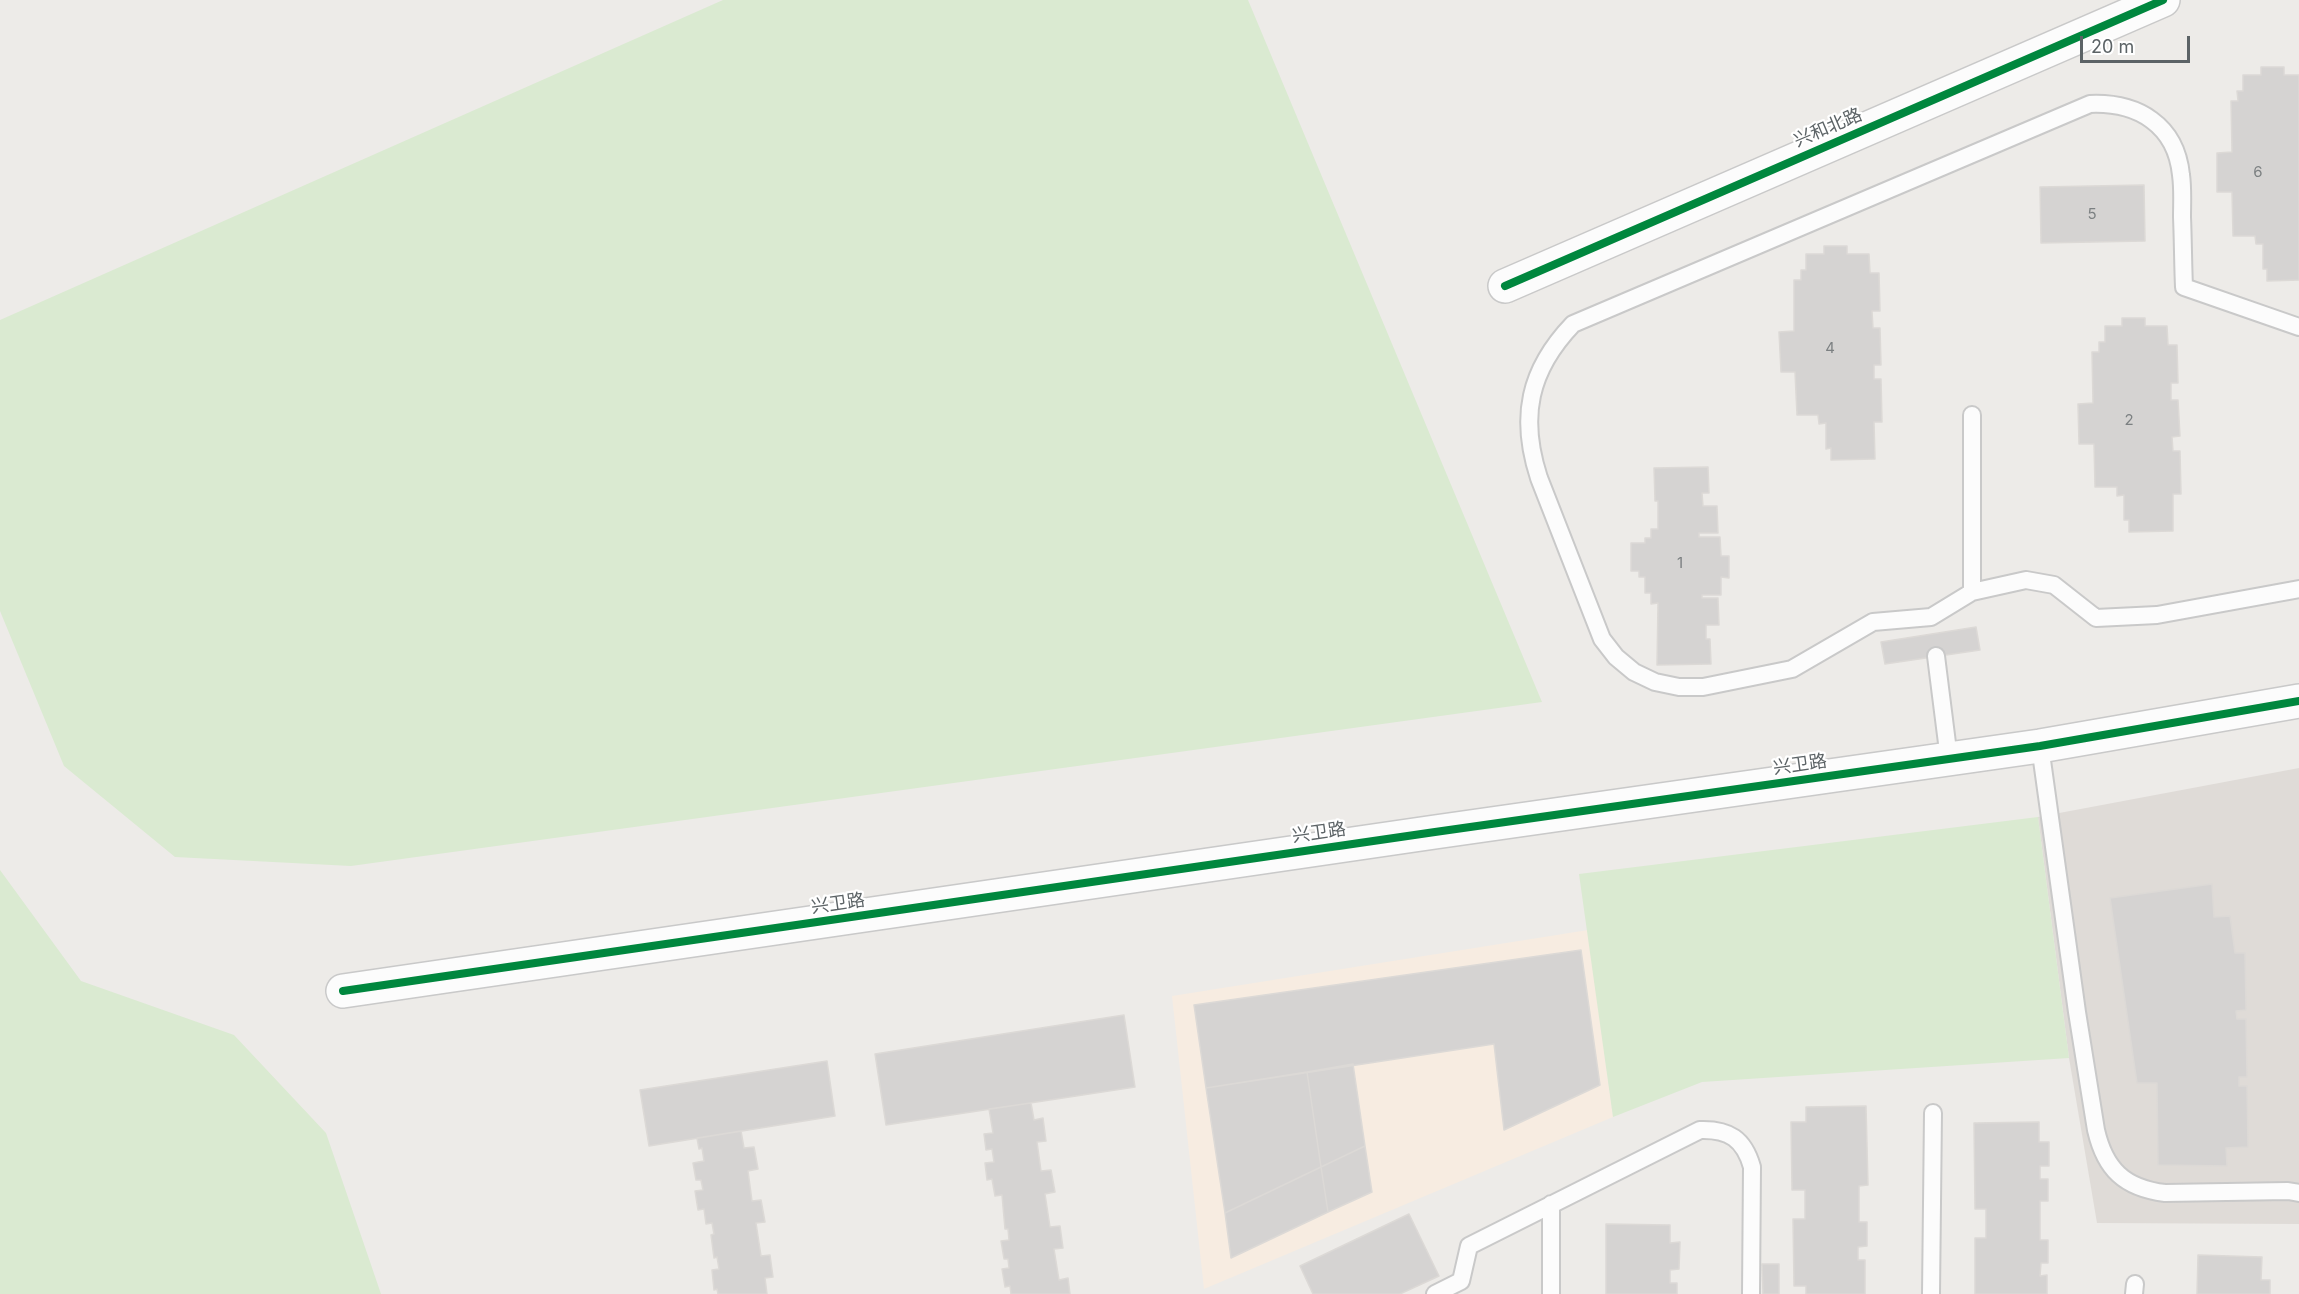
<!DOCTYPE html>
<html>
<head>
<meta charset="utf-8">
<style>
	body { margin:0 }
	#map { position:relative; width:2299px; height:1294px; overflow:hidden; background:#edebe8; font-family:Inter,sans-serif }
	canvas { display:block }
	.scale { position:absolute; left:2080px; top:36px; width:110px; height:27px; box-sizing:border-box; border:3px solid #5c6366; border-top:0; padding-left:8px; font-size:18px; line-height:21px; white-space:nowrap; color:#5c6366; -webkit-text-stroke:4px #fff; paint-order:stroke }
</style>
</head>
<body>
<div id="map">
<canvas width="2299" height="1294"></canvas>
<div class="scale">20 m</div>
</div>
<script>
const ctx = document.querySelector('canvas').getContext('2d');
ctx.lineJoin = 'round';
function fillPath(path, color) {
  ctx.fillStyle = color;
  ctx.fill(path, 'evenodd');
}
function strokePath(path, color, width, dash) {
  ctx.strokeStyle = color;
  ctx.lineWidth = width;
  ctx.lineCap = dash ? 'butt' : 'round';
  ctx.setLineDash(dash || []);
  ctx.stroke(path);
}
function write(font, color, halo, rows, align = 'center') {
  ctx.font = font + ' Inter,"Noto Sans SC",sans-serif';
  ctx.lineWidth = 4.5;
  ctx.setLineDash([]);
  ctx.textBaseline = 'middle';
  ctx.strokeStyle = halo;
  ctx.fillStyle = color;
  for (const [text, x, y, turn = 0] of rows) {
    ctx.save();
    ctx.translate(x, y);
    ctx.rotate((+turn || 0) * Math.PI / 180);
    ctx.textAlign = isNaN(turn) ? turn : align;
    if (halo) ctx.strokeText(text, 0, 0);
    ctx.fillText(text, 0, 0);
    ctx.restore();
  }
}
fillPath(new Path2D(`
	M1588 930 1613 1117 1204 1289 1172 996Z`), '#f7ece1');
fillPath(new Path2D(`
	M2299 768V1224L2097 1223 2069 1058 2038 817Z`), '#dfdbd7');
fillPath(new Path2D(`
	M723 0H1248L1542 702 351 866 175 857 64 766 0 611V320Z
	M2038 817 2069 1058 1702 1082 1613 1117 1579 874Z
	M0 870 81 981 234 1035 326 1133 381 1294H0Z`), '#daead1');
const building = new Path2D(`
	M2261 67H2284V75H2299V280L2267 281V269H2263V244H2256L2255 236H2233L2232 192H2217V153L2232 152 2231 101H2238L2237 91H2243V75H2261Z
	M2144 185 2145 241 2041 243 2040 187Z
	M1824 246H1847V254H1869L1870 273H1879L1880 311H1872L1873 328H1880L1881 365H1874V379H1881L1882 422H1874L1875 459 1831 460V448L1826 449V423L1819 424 1818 415H1797L1795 372H1781L1779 332 1794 331V280H1801V270H1806V254H1824Z
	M2122 318H2145V326H2167L2168 345H2177L2178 383H2171V400H2178L2180 436 2172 437 2173 451H2180L2181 494H2173V531L2129 532V520H2124V495L2117 496V487H2095L2094 444H2079L2078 404 2093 403 2092 352H2099V342H2105V326H2122Z
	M1708 467 1709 493H1702L1703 506H1717L1718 533H1699V537H1720L1721 556H1729V578L1721 577V595H1702V598H1718L1719 625H1706V639H1710L1711 664 1657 665 1658 603 1651 604V593H1645V577H1639V571H1631V543H1645V538H1651V529H1658V501H1655L1654 468Z
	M1976 627 1980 650 1885 664 1881 642Z
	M2212 884 2214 917 2230 916 2235 953H2245L2246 1010 2236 1011 2237 1019H2246L2247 1077H2239V1086H2247L2248 1147 2226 1148 2227 1166 2158 1165 2157 1083H2137L2110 898Z
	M1581 950 1600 1085 1504 1130 1494 1044 1206 1088 1194 1005Z
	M1124 1015 1135 1087 886 1125 875 1054Z
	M827 1061 835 1116 649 1146 640 1090Z
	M1353 1064 1365 1146 1321 1167 1307 1072Z
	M1307 1072 1321 1167 1225 1213 1206 1088Z
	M1031 1103 1034 1120 1043 1118 1046 1141 1037 1142 1041 1171 1051 1170 1055 1192 1045 1194 1050 1227 1060 1226 1063 1248 1054 1249 1059 1280 1068 1278 1070 1294H1011L1010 1286 1005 1287 1002 1269 1009 1268 1008 1259H1004L1001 1241 1009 1240 1008 1229H1005L1002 1195 995 1196 992 1179 987 1180 985 1163 994 1162 992 1149 986 1150 984 1134 993 1133 989 1109Z
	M1866 1106 1868 1185 1859 1186V1222H1867V1246L1858 1247V1260H1865V1294H1806V1286H1794L1793 1219H1805V1190H1792L1791 1122H1806V1107Z
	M2039 1122V1142H2049V1166H2040V1179H2048V1201H2040V1240H2048V1263H2041L2040 1276 2047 1275V1294H1975V1238H1986V1209H1975L1974 1123Z
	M741 1131 744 1148 754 1147 758 1169 748 1171 752 1201 761 1200 765 1222 756 1223 761 1256 770 1255 773 1277 765 1278 767 1294H718L717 1289 714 1290 712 1270 719 1269 717 1257 714 1258 711 1235 714 1234 712 1223 706 1224 704 1209 698 1210 695 1191 703 1190 701 1180H696L693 1163 704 1161 702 1148 699 1149 697 1138Z
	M1365 1146 1372 1192 1328 1212 1321 1167Z
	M1321 1167 1328 1212 1231 1258 1225 1213Z
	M1409 1214 1439 1276 1400 1294H1313L1300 1266Z
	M1606 1224 1670 1225V1243L1680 1242 1679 1269 1670 1270V1283H1677V1294H1606Z
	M2198 1255 2262 1257 2261 1280H2270V1294H2197Z
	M1762 1264H1779V1294H1763Z`);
fillPath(building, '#d5d3d2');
strokePath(building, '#dcd9d6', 1.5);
const service = new Path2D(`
	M2299 327 2184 287C2183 264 2183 240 2182 217 2182 203 2183 189 2181 175 2176 125 2138 102 2090 104L1573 324C1529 370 1519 417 1539 478L1602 639 1616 657 1634 672 1655 682 1679 687H1703L1792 669 1873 622 1931 617 1972 592 2026 580 2054 585 2096 618 2157 615 2299 589
	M1972 415V592
	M1936 656 1949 759
	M2040 746 2077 1012 2096 1130C2105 1169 2124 1188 2165 1193L2288 1191 2299 1193
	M1435 1294 1461 1281 1469 1246 1700 1130C1729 1129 1744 1139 1752 1167L1751 1294
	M1551 1294V1204
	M1931 1294 1933 1113
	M2134 1294 2135 1284`);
const minor = new Path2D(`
	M1505 286 2163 0`);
const tertiary = new Path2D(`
	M343 991 1435 832 2040 746 2299 701`);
strokePath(service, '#c9c9c9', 20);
strokePath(minor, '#c9c9c9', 36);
strokePath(tertiary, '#c9c9c9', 36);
strokePath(service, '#fcfcfc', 16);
strokePath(minor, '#fcfcfc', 33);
strokePath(tertiary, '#fcfcfc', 33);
strokePath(new Path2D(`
	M1505 286 2163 0
	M343 991 1435 832 2040 746 2299 701`), '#00873e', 8);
write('15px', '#7c8082', null, [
	["6",2258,172],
	["5",2092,214],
	["4",1830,348],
	["2",2129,420],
	["1",1680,563]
]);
write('18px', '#5c6366', '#fff', [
	["兴和北路",1828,128,-23],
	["兴卫路",1800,765,-8],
	["兴卫路",1319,833,-8],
	["兴卫路",838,904,-8]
]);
</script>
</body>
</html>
